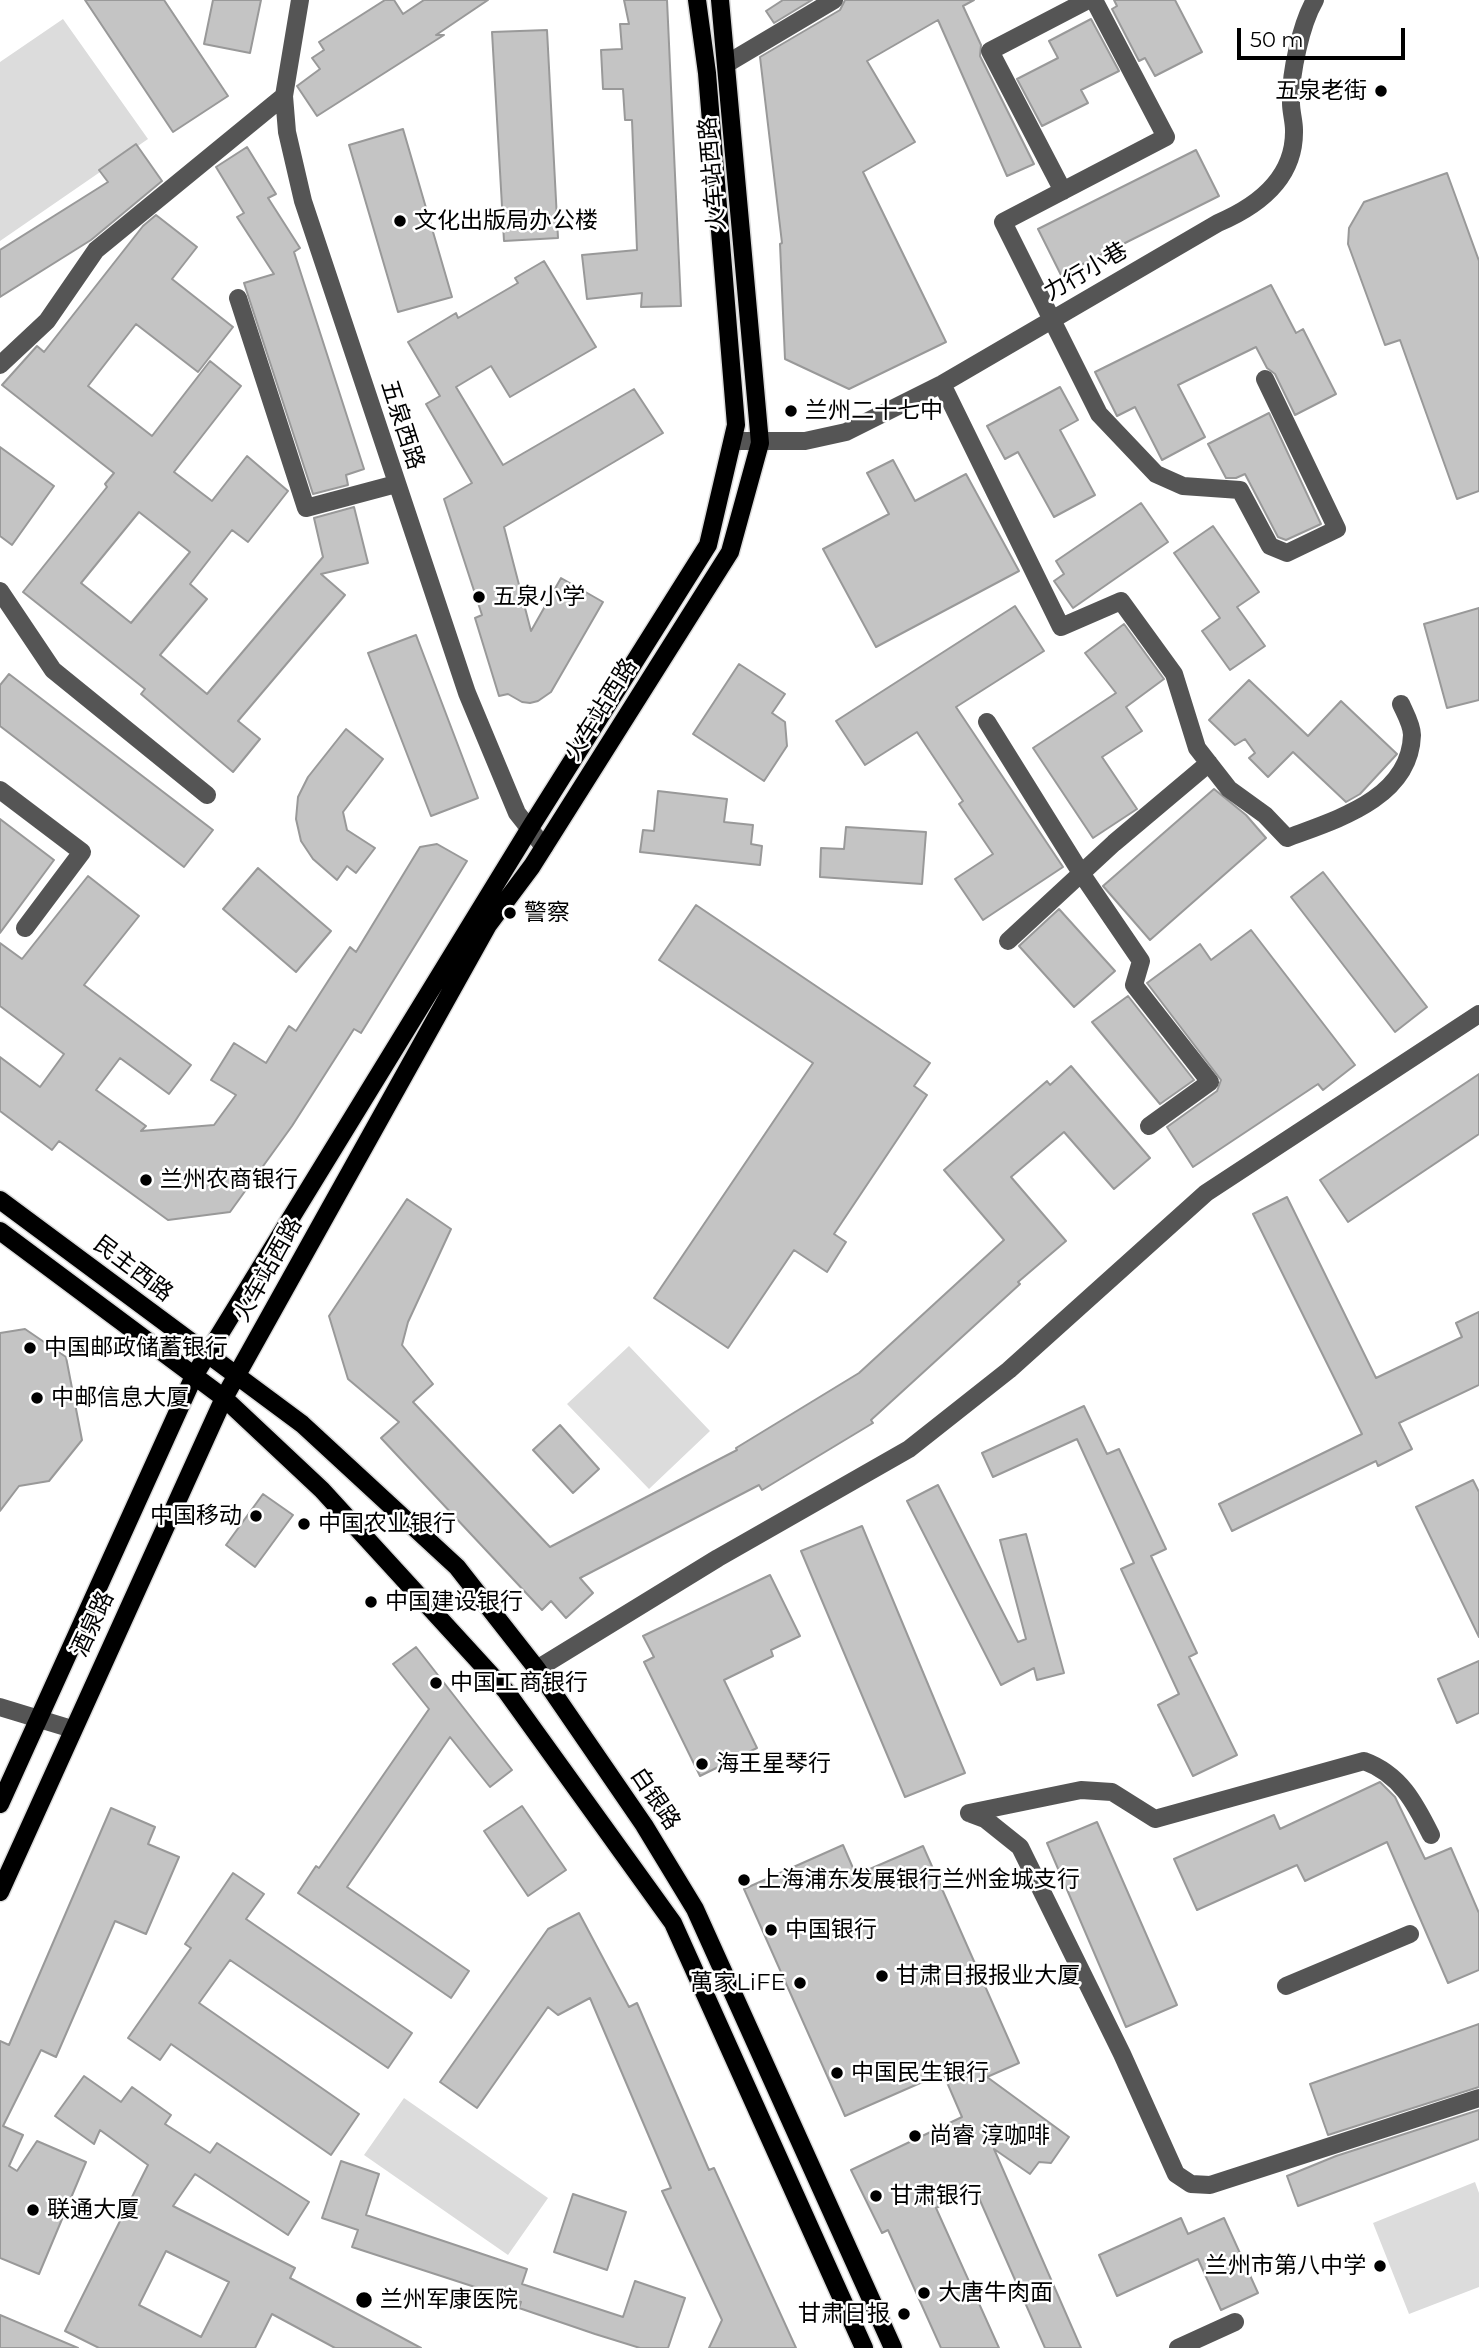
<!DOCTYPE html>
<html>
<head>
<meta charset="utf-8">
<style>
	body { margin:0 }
	#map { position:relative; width:1479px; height:2348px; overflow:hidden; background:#fff; font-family:Montserrat,sans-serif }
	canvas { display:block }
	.scale { position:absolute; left:1237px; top:28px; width:168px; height:32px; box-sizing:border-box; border:4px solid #000; border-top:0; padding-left:9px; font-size:21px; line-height:24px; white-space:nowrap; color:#000; -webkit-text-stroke:5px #fff; paint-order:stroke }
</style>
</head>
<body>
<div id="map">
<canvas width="1479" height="2348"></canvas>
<div class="scale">50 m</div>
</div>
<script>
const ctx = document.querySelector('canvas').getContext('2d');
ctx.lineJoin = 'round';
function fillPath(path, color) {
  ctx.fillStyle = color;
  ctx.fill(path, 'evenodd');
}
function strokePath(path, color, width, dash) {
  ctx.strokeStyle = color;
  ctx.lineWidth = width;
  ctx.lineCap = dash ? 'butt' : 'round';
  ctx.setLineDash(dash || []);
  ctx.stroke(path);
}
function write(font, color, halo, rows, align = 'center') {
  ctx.font = font + ' Montserrat,"Noto Sans SC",sans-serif';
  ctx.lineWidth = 5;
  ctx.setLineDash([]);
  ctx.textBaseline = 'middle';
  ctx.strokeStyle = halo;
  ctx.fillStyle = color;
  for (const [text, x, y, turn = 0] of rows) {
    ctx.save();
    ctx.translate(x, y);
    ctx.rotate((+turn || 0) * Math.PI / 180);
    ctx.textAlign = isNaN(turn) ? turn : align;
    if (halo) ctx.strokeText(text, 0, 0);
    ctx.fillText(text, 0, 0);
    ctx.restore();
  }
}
fillPath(new Path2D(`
	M63 19 148 139 0 241V62Z
	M629 1346 710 1431 649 1489 567 1404Z
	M404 2098 548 2198 508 2255 364 2155Z
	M1475 2182 1479 2193V2287L1409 2314 1373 2223Z`), '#dcdcdc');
const building = new Path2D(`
	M85 0H164L228 96 173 132Z
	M213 0H261L250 53 204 44Z
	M385 0H394L403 14 424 0H488L436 35H444L317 116 297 86 320 69 312 58 324 50 319 42Z
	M624 0H667L681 306 641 307 642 293 587 299 582 255 637 250 632 120H625L623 89H603L601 50 622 49 620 24H629Z
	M783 0H812L774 23 766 11Z
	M845 0H974L963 6 981 45 980 56 1034 164 1007 176 938 20 867 61 915 142 863 172 946 342 849 389 785 359 780 244 782 243 760 57 840 10Z
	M1114 0H1175L1202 52 1155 76 1145 58 1139 61 1112 9 1117 6Z
	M1091 19 1119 71 1081 90 1088 103 1042 126 1017 79 1058 58 1049 41Z
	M547 30 558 238 504 241 492 32Z
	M403 129 452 297 398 312 349 145Z
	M136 144 162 181 91 240 0 297V250L108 182 99 170Z
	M247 147 276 194 268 198 300 248 294 252 364 469 346 475 348 485 313 494 244 283 274 274 237 217 244 213 216 167Z
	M1196 150 1219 196 1061 275 1038 229Z
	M1447 173 1479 261V491L1457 499 1400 340 1385 345 1348 244 1349 228 1364 202Z
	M156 215 197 247 172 279 233 327 198 372 136 324 88 386 152 436 210 361 241 386 174 472 212 501 247 456 288 491 248 542 232 530 190 584 207 599 160 655 207 694 323 557 314 518 354 507 368 563 321 574 345 595 238 721 260 739 233 772 141 694 145 689 23 592 107 487 105 484 114 473 2 385 37 346 44 352 143 226ZM139 512 190 552 131 623 81 583Z
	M544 261 596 347 510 397 491 366 456 387 503 465 634 389 663 433 504 527 531 631 561 578 603 602 551 692 538 701 530 703 522 702 508 694 499 696 475 618 482 615 444 499 472 483 426 404 440 396 408 342 456 313 458 318 518 283 515 278Z
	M1271 285 1296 333 1303 329 1336 394 1295 415 1275 374 1267 368 1256 347 1178 385 1205 437 1162 460 1135 407 1117 416 1095 372Z
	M1060 387 1078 420 1060 430 1095 495 1054 517 1018 452 1005 459 987 426Z
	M1269 413 1321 524 1286 540 1278 537 1245 474 1236 478H1226L1208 444Z
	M0 447 54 486 12 545 0 536Z
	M893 460 915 501 966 474 1019 571 876 647 823 549 889 514 867 473Z
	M1141 503 1168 542 1073 608 1054 581 1064 574 1056 561Z
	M1213 526 1259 592 1237 607 1265 646 1230 670 1202 631 1220 618 1174 553Z
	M1015 606 1044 651 956 707 1063 867 983 920 955 879 993 854 959 804 963 801 917 732 865 765 836 721Z
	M1479 608V700L1447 708 1424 624Z
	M1124 624 1164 679 1126 707 1142 731 1102 757 1137 809 1093 838 1033 748 1116 693 1085 653Z
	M416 635 478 798 431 816 368 653Z
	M739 664 785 694 772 713 785 722 787 746 764 781 693 734Z
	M9 674 213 830 184 867 0 726V685Z
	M1249 680 1308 736 1341 701 1397 754 1360 794 1346 802 1293 752 1268 777 1249 758 1255 753 1245 739 1235 745 1209 720Z
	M346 729 383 759 343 812 347 830 375 848 356 873 347 866 337 880 313 859 301 841 296 819 298 797 308 777Z
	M1214 789 1246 815 1266 838 1150 940 1103 886Z
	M658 791 727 799 724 822 753 825 751 844 762 846 760 865 640 852 643 830 654 831Z
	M0 819 54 860 0 933Z
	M846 827 926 832 922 884 820 877 821 848 844 849Z
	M437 844 467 861 361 1033 354 1029 292 1126 230 1212 168 1220 59 1141 52 1150 0 1111V1057L40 1087 64 1054 0 1006V943L22 959 88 876 139 916 84 985 191 1065 169 1094 120 1058 96 1090 146 1126 141 1131 214 1125 236 1095 211 1080 234 1043 266 1063 289 1026 296 1031 350 947 356 952 420 847Z
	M258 868 331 931 296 972 223 909Z
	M1323 872 1427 1007 1395 1032 1291 897Z
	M696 905 930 1063 914 1086 927 1095 834 1234 846 1242 827 1272 794 1250 728 1348 654 1298 813 1063 659 960Z
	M1059 909 1115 971 1074 1007 1019 946Z
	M1251 930 1355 1065 1323 1090 1318 1084 1193 1167 1167 1127 1217 1091 1221 1080 1147 983 1200 944 1211 960Z
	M1128 996 1194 1080 1160 1104 1092 1022Z
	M1071 1066 1150 1158 1114 1189 1064 1132 1011 1177 1066 1241 1018 1282 1020 1284 871 1420 873 1423 762 1490 759 1485 580 1578 593 1593 566 1618 551 1601 542 1610 381 1438 399 1422 348 1379 329 1316 407 1199 451 1229 408 1322 402 1345 433 1384 413 1402 550 1547 737 1450 736 1448 859 1373 1004 1240 944 1170 1047 1081 1050 1085Z
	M1479 1074V1134L1348 1222 1320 1180Z
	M1287 1197 1376 1378 1462 1337 1456 1323 1479 1312V1385L1399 1423 1412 1449 1378 1466 1376 1461 1232 1531 1219 1504 1362 1434 1253 1214Z
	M25 1329 66 1357 82 1440 49 1481 19 1486 0 1511V1333Z
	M1084 1406 1107 1454 1119 1449 1166 1549 1151 1556 1197 1653 1189 1657 1237 1755 1193 1776 1158 1705 1179 1694 1121 1569 1134 1563 1077 1439 993 1477 982 1453Z
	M560 1425 599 1469 573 1493 533 1450Z
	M1473 1480 1479 1492V1637L1416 1507Z
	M938 1485 1018 1642 1026 1639 1000 1540 1026 1534 1064 1673 1037 1680 1034 1668 1001 1685 907 1501Z
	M263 1494 293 1515 255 1567 226 1545Z
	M862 1526 965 1773 905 1797 801 1551Z
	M770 1575 800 1636 771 1650 773 1656 724 1680 757 1748 700 1776 644 1662 654 1657 643 1636Z
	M416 1647 512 1770 490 1787 450 1737 347 1887 469 1971 451 1998 298 1893 316 1866 319 1868 429 1709 393 1664Z
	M1479 1661V1713L1457 1723 1438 1679Z
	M1380 1782 1395 1797 1425 1859 1451 1848 1479 1913V1970L1448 1983 1387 1842 1305 1881 1297 1865 1197 1910 1174 1859 1274 1815 1280 1829Z
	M522 1806 566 1870 528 1896 484 1831Z
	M111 1808 155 1827 148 1844 179 1857 146 1934 115 1921 56 2057 41 2050 3 2126 23 2135 9 2166 17 2171 37 2141 86 2162 39 2274 0 2258V2041L9 2045Z
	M1097 1822 1177 2005 1126 2027 1047 1843Z
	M843 1845 856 1875 923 1846 1019 2063 987 2077 1069 2137 1051 2163 1039 2162 1030 2174 994 2149 1081 2348H1045L975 2189 936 2208 999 2348H941L888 2230 882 2233 851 2170 962 2117 943 2073 845 2116 744 1889Z
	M233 1873 264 1894 246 1919 412 2033 388 2068 230 1960 199 2003 359 2114 331 2155 171 2044 160 2060 128 2038 191 1948 185 1944Z
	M579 1913 629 2007 637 2003 709 2170 714 2168 796 2348H709L722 2320 662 2191 671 2188 590 1998 558 2015 548 2007 477 2108 440 2082 548 1929Z
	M1479 2024V2087L1328 2135 1310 2084Z
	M84 2076 121 2102 132 2087 171 2115 165 2124 210 2153 217 2143 309 2202 288 2235 195 2174 173 2206 295 2268 290 2278 421 2348H335L272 2314 255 2348H99L65 2331 148 2165 100 2130 94 2144 55 2116ZM166 2251 229 2282 201 2337 139 2305Z
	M1479 2110V2139L1298 2206 1287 2176 1336 2156Z
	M341 2161 379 2174 366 2215 527 2269 522 2284 623 2317 635 2281 685 2298 668 2348H640L595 2334 519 2308 521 2302 352 2247 358 2230 322 2218Z
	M573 2194 626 2212 607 2270 554 2252Z
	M1181 2218 1188 2234 1224 2218 1258 2293 1221 2310 1198 2259 1117 2296 1099 2255Z
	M0 2315 78 2348H0Z`);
fillPath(building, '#c4c4c4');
strokePath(building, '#999', 2);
const major = new Path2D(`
	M0 1200 302 1424 457 1567 537 1669 644 1825 695 1909 893 2348
	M0 1231 224 1398 322 1490 506 1691 673 1923 864 2348
	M0 1804 194 1376 530 828 708 545 736 425 707 73 697 0
	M0 1892 224 1398 488 925 532 866 730 552 760 443 720 0`);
strokePath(major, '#dbdbdb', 21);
strokePath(new Path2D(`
	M300 0 284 96 287 132 303 201 467 693 517 813 544 847
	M1094 0 1166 137 1003 222 1099 414 1156 474 1183 486 1240 490 1270 546 1287 553 1337 529 1265 379
	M728 63 834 0
	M1063 191 990 51 1088 0
	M238 298 306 508 396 484
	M0 365 47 321 96 250 284 96
	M942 384 1061 627 1121 601 1174 674 1197 748 1229 789 1265 815 1287 838C1335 820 1410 799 1412 735 1412 725 1405 713 1401 704
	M733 441H805L846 432 942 384 1218 223C1258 206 1295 178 1294 130 1294 121 1291 112 1291 103 1290 74 1301 24 1315 0
	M0 591 53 670 207 795
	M987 722 1081 873 1141 961 1134 985 1210 1082 1149 1126
	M0 790 82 852 25 928
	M1008 941 1114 843 1209 763
	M537 1669 718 1558 909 1449 1009 1370 1206 1193 1479 1014
	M0 1707 72 1729
	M969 1813 985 1819 1020 1847 1122 2054 1176 2174 1191 2184 1210 2185 1479 2098
	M969 1813 1081 1790 1112 1792 1155 1819 1364 1761C1400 1774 1415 1803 1431 1835
	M1286 1986 1410 1934
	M1178 2348 1235 2322`), '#555', 18);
strokePath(major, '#000', 18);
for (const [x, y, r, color] of [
	[1381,91,7,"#000"],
	[400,221,7,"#000"],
	[791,411,7,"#000"],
	[479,597,7,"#000"],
	[510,913,7,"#000"],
	[146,1180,7,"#000"],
	[30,1348,7,"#000"],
	[37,1398,7,"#000"],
	[256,1516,7,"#000"],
	[304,1524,7,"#000"],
	[371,1602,7,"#000"],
	[436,1683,7,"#000"],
	[702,1764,7,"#000"],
	[744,1880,7,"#000"],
	[771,1930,7,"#000"],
	[882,1976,7,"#000"],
	[800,1983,7,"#000"],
	[837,2073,7,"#000"],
	[915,2136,7,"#000"],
	[876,2196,7,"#000"],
	[33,2210,7,"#000"],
	[1380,2266,7,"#000"],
	[924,2293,7,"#000"],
	[364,2300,9,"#000"],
	[904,2314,7,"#000"]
]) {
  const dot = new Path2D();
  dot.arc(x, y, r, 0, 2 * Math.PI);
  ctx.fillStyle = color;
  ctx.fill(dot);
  strokePath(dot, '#fff', 2.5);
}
write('23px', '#000', '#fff', [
	["五泉老街",1367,91,"right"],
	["文化出版局办公楼",414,221],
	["兰州二十七中",805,411],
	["五泉小学",493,597],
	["警察",524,913],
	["兰州农商银行",160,1180],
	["中国邮政储蓄银行",44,1348],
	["中邮信息大厦",51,1398],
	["中国移动",242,1516,"right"],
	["中国农业银行",318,1524],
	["中国建设银行",385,1602],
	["中国工商银行",450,1683],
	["海王星琴行",716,1764],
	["上海浦东发展银行兰州金城支行",758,1880],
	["中国银行",785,1930],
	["甘肃日报报业大厦",896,1976],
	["萬家LiFE",786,1983,"right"],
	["中国民生银行",851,2073],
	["尚睿 淳咖啡",929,2136],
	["甘肃银行",890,2196],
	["联通大厦",47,2210],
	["兰州市第八中学",1366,2266,"right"],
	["大唐牛肉面",938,2293],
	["兰州军康医院",380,2300],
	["甘肃日报",890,2314,"right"]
], 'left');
write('23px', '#000', '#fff', [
	["火车站西路",713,174,-95],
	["力行小巷",1086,272,-30],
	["五泉西路",402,425,72],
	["火车站西路",601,710,-58],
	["民主西路",133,1269,37],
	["火车站西路",268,1270,-61],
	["酒泉路",93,1624,-65],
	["白银路",655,1799,56]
]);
</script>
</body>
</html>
